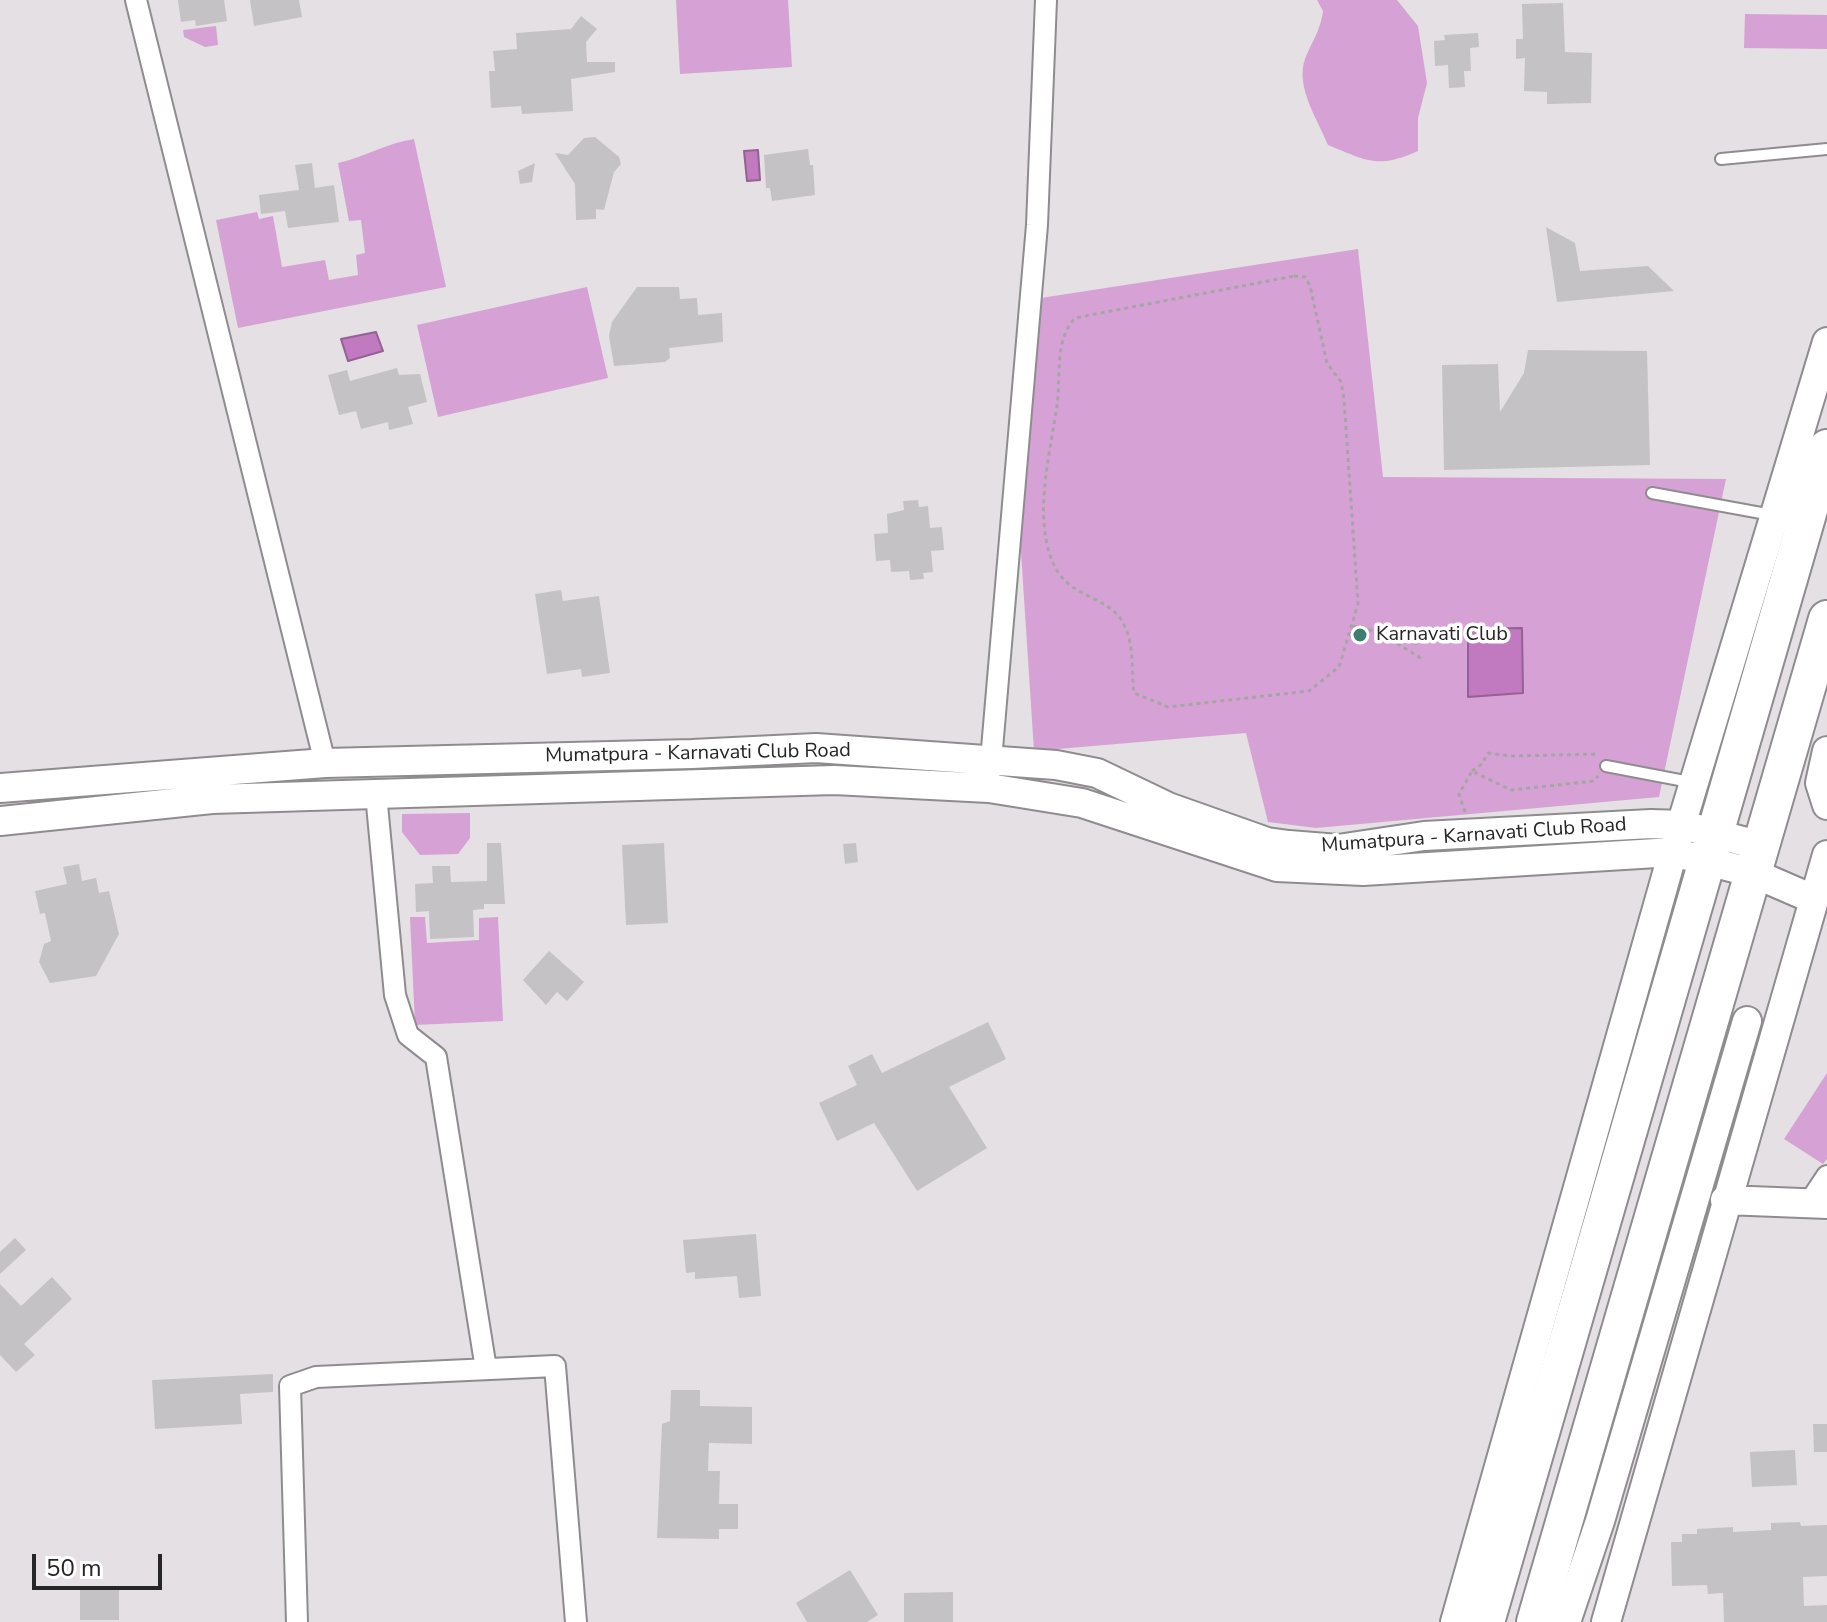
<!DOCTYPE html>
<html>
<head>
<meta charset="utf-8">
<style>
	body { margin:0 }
	#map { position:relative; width:1827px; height:1622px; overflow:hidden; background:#e4e0e3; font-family:"Nunito Sans",sans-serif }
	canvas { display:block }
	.scale { position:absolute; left:32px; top:1554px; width:130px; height:36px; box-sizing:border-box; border:4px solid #272627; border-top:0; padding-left:10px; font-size:24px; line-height:28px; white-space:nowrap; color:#272627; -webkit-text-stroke:6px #fff; paint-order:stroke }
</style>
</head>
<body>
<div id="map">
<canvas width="1827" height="1622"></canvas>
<div class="scale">50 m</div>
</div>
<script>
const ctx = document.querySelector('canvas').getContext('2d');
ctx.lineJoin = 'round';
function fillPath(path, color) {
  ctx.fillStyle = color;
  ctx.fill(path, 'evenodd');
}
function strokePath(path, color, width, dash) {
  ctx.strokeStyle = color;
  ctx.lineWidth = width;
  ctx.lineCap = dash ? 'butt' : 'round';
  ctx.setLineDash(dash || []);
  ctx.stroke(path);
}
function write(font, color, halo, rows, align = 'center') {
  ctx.font = font + ' "Nunito Sans",sans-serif';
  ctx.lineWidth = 7;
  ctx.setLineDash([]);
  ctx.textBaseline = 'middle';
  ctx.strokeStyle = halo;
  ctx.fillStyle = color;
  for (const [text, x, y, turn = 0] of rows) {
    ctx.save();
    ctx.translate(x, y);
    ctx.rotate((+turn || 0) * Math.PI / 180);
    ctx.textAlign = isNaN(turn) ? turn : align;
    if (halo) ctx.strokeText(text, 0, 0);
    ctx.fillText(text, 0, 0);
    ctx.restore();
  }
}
fillPath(new Path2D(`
	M676 0H788L792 67 680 74Z
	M1317 0H1397L1418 26 1427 83 1418 118V151C1378 169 1367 161 1328 145 1318 120 1295 87 1305 59 1312 41 1320 32 1323 11Z
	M1745 14 1827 15V49L1744 48Z
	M216 26 218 45 205 47 184 37 183 30Z
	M414 139 446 287 238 328 216 220 257 212 259 219 273 216 282 267 325 260 329 280 358 275 356 255 365 253 361 220 349 221 338 163C365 157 387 143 414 139Z
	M1358 249 1383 477 1726 479 1659 797 1316 828 1268 822 1246 733 1034 751 1020 537 1041 298Z
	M587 287 608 378 438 417 417 325Z
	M470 813V838L458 854 420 855 402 832V814Z
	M410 917H425L427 943 479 940V918L498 917 503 1021 415 1025Z
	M1827 1073V1159L1823 1164 1784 1139Z`), '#d6a2d5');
const water = new Path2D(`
	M758 150 760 180 747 181 744 151Z
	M376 332 383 351 348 361 341 339Z
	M1522 628 1523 693 1468 697V629Z`);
fillPath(water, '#c17ac0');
strokePath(water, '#936192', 2);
fillPath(new Path2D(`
	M178 0H224L227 21 196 26 195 20 181 22Z
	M250 0H299L302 17 254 26Z
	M1563 3 1565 52 1592 53 1591 103 1547 104V92L1524 91 1525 58 1516 59V39H1523L1522 4Z
	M581 16 597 29 586 42 587 62H615V72L571 79 573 111 522 114 521 106 491 108 489 71H495L493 51 517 49 516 33 571 29Z
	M1478 33 1479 47 1470 48 1471 71H1464L1465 87 1449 88 1448 65 1435 66 1434 41 1445 40 1444 35Z
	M595 137 619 157 621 164 614 172 604 210 596 209V219L576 220 575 184 555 153 568 155 584 138Z
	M808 149 810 165H813L815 195 772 201 770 188H766L764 155Z
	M312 163 315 188 334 185 339 222 288 228 285 211 261 214 259 195 299 190 295 165Z
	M535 163 532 182 520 184 518 171Z
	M1546 227 1575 243 1580 271 1648 266 1674 291 1557 302Z
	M637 287H679L680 299 697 298 698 315 722 313 723 342 669 348 670 358 665 362 614 366 609 336 612 322Z
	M1528 350 1647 351 1650 465 1444 470 1442 365 1498 364 1500 412 1524 373Z
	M397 368 399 375 420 374 427 402 408 407 413 424 389 430 388 422 361 429 356 411 339 415 328 375 347 370 350 381Z
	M918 500 919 507 928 506 930 528 942 527 944 550 931 551 933 572 923 573 924 579 910 580 909 571 891 572 890 560 876 561 874 534 888 533 887 514 904 510 903 501Z
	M561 590 563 601 599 596 610 673 582 677 581 669 547 674 535 594Z
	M487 843H501L505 904H484V909L473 910 474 937 430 939 429 911 416 912 415 884 433 883 432 866H450L451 882 487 881Z
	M664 843 668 923 626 925 622 845Z
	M856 843 858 862 845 864 843 844Z
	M79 864 82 881 96 878 99 893 109 891 119 934 96 976 50 983 39 962 44 944 51 941 45 913 40 914 35 891 67 884 63 867Z
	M549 951 584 982 567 1001 557 992 546 1005 523 980Z
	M988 1022 1006 1059 949 1087 987 1148 917 1191 874 1123 837 1141 819 1103 857 1085 848 1066 872 1054 882 1073Z
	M756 1234 761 1296 739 1298 737 1276 695 1279V1272L686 1273 683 1240Z
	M15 1238 26 1250 0 1274V1252Z
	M52 1277 72 1299 24 1344 35 1355 16 1372 0 1355V1284L21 1306Z
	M273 1374V1392L240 1394 242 1424 155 1429 152 1380Z
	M671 1390H700V1406L752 1407V1444L709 1443 708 1471H720L719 1504H738V1529H719V1539L657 1538 662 1424 670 1421Z
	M1813 1424H1827V1452H1814Z
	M1795 1450 1797 1485 1752 1487 1750 1452Z
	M1800 1522 1801 1526 1827 1525V1576L1803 1577 1804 1606 1827 1605V1622H1724L1723 1593 1708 1594 1707 1585 1672 1586 1671 1542H1682V1534H1697V1529L1733 1527V1532L1771 1530V1523Z
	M850 1570 878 1615 867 1622H807L796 1603Z
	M80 1588H119V1620H80Z
	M953 1592V1622H904V1593Z`), '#c5c2c5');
const lane = new Path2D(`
	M1721 159 1827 149
	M1652 493 1772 515
	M1606 766 1690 782`);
const street = new Path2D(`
	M136 0 325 763
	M990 772 1037 225 1046 0
	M376 794 395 995 408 1035 436 1057 486 1369
	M1809 1203 1827 1176
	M297 1622 290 1386 316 1377 555 1366 576 1622`);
const secondary = new Path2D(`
	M1827 751 1820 783 1827 805
	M0 788 325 763 692 754 816 748 1056 765 1097 773 1168 807 1267 842 1289 845 1338 849 1424 836 1651 824 1683 825 1761 846
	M0 821 212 799 834 780 989 788 1082 803 1277 867 1363 871 1673 852 1753 873 1813 899
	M1725 1200 1827 1204
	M1455 1622 1673 852 1827 342
	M1566 1622 1600 1521 1747 1021
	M1606 1622 1827 855`);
const highway = new Path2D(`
	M1486 1622 1827 448
	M1535 1622 1827 619`);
strokePath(lane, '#8f8c8f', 14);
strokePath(street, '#8f8c8f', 24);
strokePath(secondary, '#8f8c8f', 32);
strokePath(highway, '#8f8c8f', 40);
strokePath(new Path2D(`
	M1294 276 1305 277 1310 286 1327 363 1341 382 1344 399 1358 604 1339 667 1309 691 1168 707 1134 693C1131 669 1135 643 1122 621 1106 595 1068 598 1053 563 1033 515 1050 455 1057 406 1061 377 1054 340 1075 318Z
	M1353 626 1379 632 1422 659
	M1398 641 1422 644
	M1472 771 1482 764 1488 753 1512 756 1599 754
	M1465 812 1459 794 1472 771 1511 790 1594 781 1598 776`), '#a7a4a6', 3, [4, 4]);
strokePath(lane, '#fff', 10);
strokePath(street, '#fff', 20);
strokePath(secondary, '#fff', 28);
strokePath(highway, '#fff', 36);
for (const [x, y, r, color] of [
	[1360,635,8,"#3c7e70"]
]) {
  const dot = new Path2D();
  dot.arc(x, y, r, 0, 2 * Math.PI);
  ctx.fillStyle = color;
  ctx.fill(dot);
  strokePath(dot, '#fff', 3);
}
write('20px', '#272627', '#fff', [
	["Karnavati Club",1376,635]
], 'left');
write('20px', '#272627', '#fff', [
	["Mumatpura - Karnavati Club Road",698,754,-1],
	["Mumatpura - Karnavati Club Road",1474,836,-4]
]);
</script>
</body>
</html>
